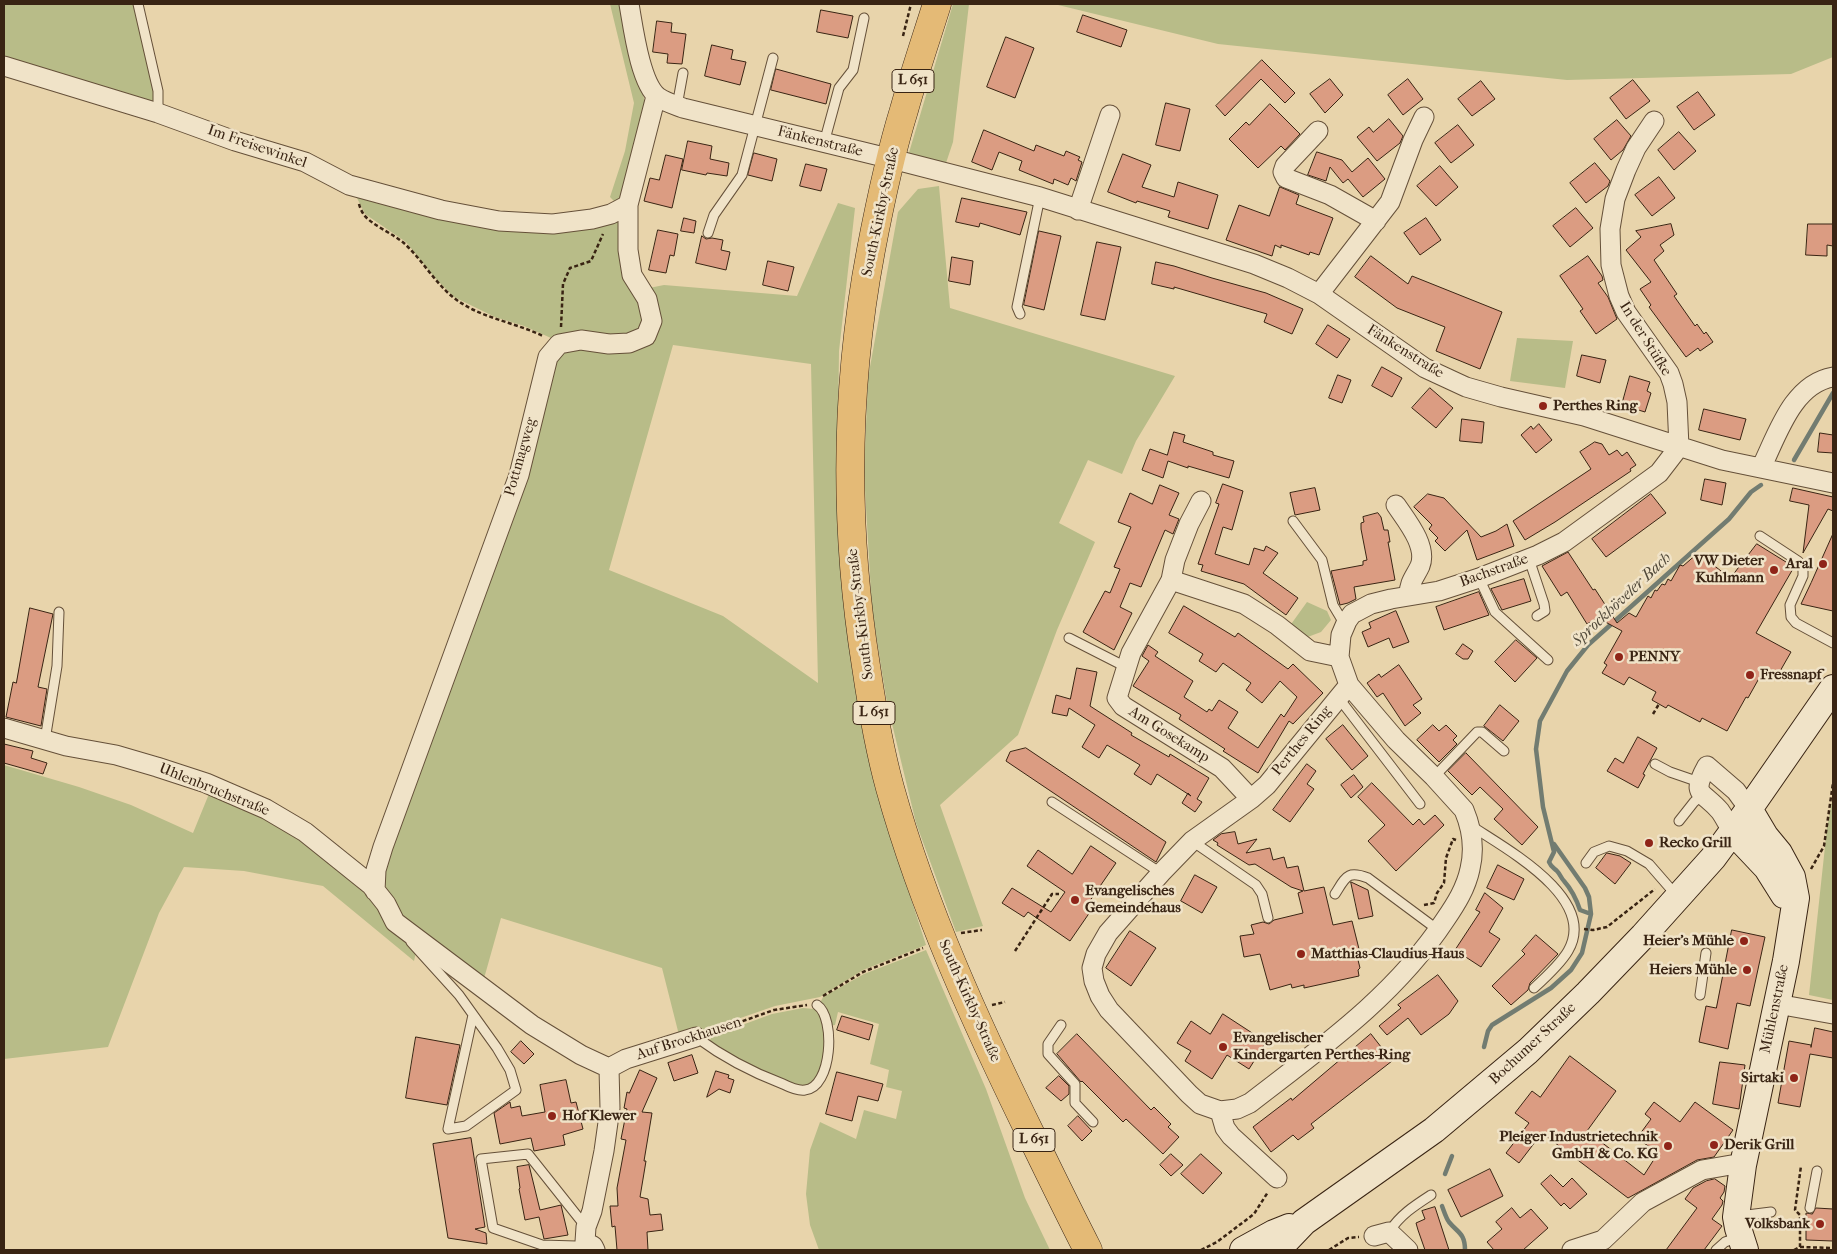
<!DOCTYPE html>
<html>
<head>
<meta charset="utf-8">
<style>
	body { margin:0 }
	#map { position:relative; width:1837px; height:1254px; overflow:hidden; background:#e8d4ab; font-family:"IM FELL French Canon",serif }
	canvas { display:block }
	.frame { position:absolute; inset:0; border:5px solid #392413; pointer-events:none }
</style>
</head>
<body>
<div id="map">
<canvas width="1837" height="1254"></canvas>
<div class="frame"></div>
</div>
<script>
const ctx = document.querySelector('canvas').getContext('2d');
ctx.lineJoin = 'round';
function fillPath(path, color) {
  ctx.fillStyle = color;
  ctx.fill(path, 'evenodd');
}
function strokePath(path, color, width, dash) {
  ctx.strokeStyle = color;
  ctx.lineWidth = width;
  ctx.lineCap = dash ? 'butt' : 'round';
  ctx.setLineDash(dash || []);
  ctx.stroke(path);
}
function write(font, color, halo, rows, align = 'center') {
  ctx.font = font + ' "IM FELL French Canon",serif';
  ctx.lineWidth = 5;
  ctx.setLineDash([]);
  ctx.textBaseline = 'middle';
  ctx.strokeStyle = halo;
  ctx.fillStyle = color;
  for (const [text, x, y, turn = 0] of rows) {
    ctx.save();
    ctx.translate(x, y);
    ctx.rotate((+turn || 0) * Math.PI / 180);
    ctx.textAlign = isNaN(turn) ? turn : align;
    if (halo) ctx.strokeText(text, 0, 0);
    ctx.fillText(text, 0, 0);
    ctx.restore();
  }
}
fillPath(new Path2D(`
	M4 4H133L153 89 154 100 150 106 4 61Z
	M610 4H622L646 107 619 206 610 197 625 151 634 103Z
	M953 4H969L953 142 946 163 908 156Z
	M1054 4H1833V57L1791 74 1567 80 1218 44Z
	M939 186 950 308 1175 376 1136 441 1122 474 1088 460 1059 523 1095 542 1057 630 1018 735 940 805 983 926 956 932 916 823 887 703 872 610 864 473 868 378 898 212 918 189Z
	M352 188 499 227 634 209 630 226 644 289 664 285 797 296 838 203 855 208 839 351 837 505 853 657 880 803 926 945 863 970 820 997 775 1006 680 1039 662 968 501 918 483 982 403 922 388 898 384 878 386 857 560 342 524 326 495 317 454 297 435 278 406 242 365 214ZM673 345 811 364 818 683 723 616 609 570Z
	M1517 338 1573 341 1565 388 1510 381Z
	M1307 602 1327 611 1331 620 1321 632 1305 638 1289 627Z
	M4 765 79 787 131 805 193 833 211 789 265 812 368 890 416 952 414 961 323 886 244 871 184 867 159 913 108 1047 4 1059Z
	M1833 796V1000L1809 995 1827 828Z
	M926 950 986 1089 1025 1198 1050 1250H819L810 1225 806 1194 810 1150 820 1122 856 1139 864 1110 896 1119 902 1091 886 1087 889 1070 870 1064 879 1024 838 1012 835 1025 829 1026 819 1005 823 997 864 974Z
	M803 1008 814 1009 820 1013C822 1022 826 1031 826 1040 826 1054 823 1083 806 1086 786 1089 729 1055 711 1044L710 1040 712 1036 772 1014Z`), '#b8bc88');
strokePath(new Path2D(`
	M1794 460 1833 393
	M1591 914 1580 910C1576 898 1572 890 1564 881 1561 878 1560 874 1557 871 1554 868 1551 867 1549 862L1554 852 1543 807 1536 749 1540 721 1567 671 1588 645 1729 519 1751 492 1761 485
	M1484 1047 1488 1031 1492 1025 1551 988 1571 970 1582 953 1591 914 1589 897 1585 888 1554 844
	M1445 1174 1452 1156
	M1442 1206C1444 1211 1446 1218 1449 1222 1458 1233 1465 1233 1465 1250`), '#727c71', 4.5);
const building = new Path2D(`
	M821 10 853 16 848 38 817 32Z
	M1083 15 1127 30 1121 47 1077 32Z
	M657 21 672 23 671 32 686 34 682 64 667 63 668 54 653 52Z
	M1006 37 1034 48 1015 98 987 87Z
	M712 45 733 50 731 59 746 62 740 85 705 76Z
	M1262 60 1295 93 1285 103 1261 79 1225 116 1216 106Z
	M776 69 831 84 826 104 771 90Z
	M1330 79 1343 95 1325 113 1310 94Z
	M1408 79 1423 99 1403 115 1388 95Z
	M1633 80 1650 101 1626 119 1610 98Z
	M1481 81 1495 99 1472 116 1458 99Z
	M1698 92 1715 115 1694 130 1677 107Z
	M1166 103 1190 109 1180 151 1156 145Z
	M1270 104 1300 134 1285 150 1281 146 1258 168 1229 139 1246 122 1249 125Z
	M1389 119 1403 136 1400 143 1377 161 1357 137 1369 127 1373 132Z
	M1617 120 1631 136 1623 150 1611 160 1594 139Z
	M1458 125 1474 145 1451 163 1435 143Z
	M984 130 1034 151 1036 145 1064 156 1066 151 1080 157 1078 160 1082 162 1076 181 1071 178 1068 185 1054 179 1053 184 1019 170 1022 161 999 152 992 170 972 162Z
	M1679 132 1696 151 1674 170 1658 150Z
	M688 141 712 146 710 159 729 163 727 176 707 173 706 175 682 170Z
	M1317 152 1342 160 1352 172 1368 158 1385 179 1363 197 1348 179 1343 183 1330 167 1326 181 1308 175Z
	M754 153 777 159 772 181 748 175Z
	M1123 154 1151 165 1142 187 1174 197 1178 182 1218 195 1208 229 1168 217 1170 211 1137 201 1136 203 1108 192Z
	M666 155 683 159 672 208 644 201 650 178 659 180Z
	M1595 163 1610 181 1608 186 1586 203 1570 183Z
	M806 164 827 169 821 191 800 186Z
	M1440 166 1458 187 1436 206 1417 186Z
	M1659 177 1675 198 1652 216 1635 195Z
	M1280 187 1299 195 1296 204 1333 218 1319 255 1310 252 1309 255 1281 245V248L1275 245 1272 256 1226 240 1239 205 1269 216Z
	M962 198 1027 212 1020 235 980 223 979 227 956 222Z
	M1576 208 1593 228 1570 247 1553 226Z
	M684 218 696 221 694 233 681 231Z
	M1426 218 1441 240 1420 255 1404 233Z
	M1671 224 1674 235 1660 245 1664 251 1654 260 1677 294 1674 296 1695 326 1697 324 1704 334 1706 332 1713 342 1700 351 1698 348 1686 357 1649 307 1651 305 1640 289 1651 282 1626 250 1641 237 1636 231Z
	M1808 224H1833V246L1827 245V256L1806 255Z
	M658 230 678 234 674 256 670 255 666 273 649 270Z
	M1039 231 1061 236 1044 310 1024 305Z
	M702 236 706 239 712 238 723 240 721 250 730 252 726 270 696 263Z
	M1097 242 1121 247 1105 320 1081 315Z
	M1371 256 1408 284 1412 276 1502 312 1480 369 1436 351 1445 327 1397 308 1355 277Z
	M1588 256 1602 276 1603 280 1598 283 1608 297 1617 319 1596 334 1580 311 1583 309 1560 276Z
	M952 257 973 261 970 285 949 281Z
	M768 261 794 267 788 291 763 285Z
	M1156 262 1174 266 1212 278 1266 293 1303 309 1292 334 1264 322 1267 314 1174 287V289L1152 284Z
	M1328 325 1350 339 1337 358 1316 344Z
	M1582 355 1606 360 1600 383 1577 376Z
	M1382 367 1402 378 1392 397 1372 386Z
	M1338 375 1351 380 1342 403 1329 398Z
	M1630 376 1650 382 1647 391 1651 393 1645 412 1622 405Z
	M1430 388 1453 408 1436 428 1412 408Z
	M1704 409 1746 419 1740 440 1699 430Z
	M1462 419 1484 422 1482 443 1460 441Z
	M1539 424 1552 440 1536 453 1521 435 1531 426 1533 429Z
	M1174 432 1185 435 1183 442 1213 452V455L1234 461 1229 478 1188 466V468L1168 461 1163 478 1142 470 1150 449 1167 455Z
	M1820 433 1833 435V453L1818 452Z
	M1595 442 1602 444 1609 455 1617 450 1622 456 1627 452 1636 465 1630 469 1631 471 1555 522 1525 540 1513 521 1591 469 1580 452Z
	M1705 479 1726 483 1722 505 1701 500Z
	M1223 484 1243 491 1232 530 1223 527 1215 554 1249 565 1254 548 1264 551 1266 546 1278 553 1263 573 1298 598 1286 615 1244 584 1201 571 1203 565 1198 564 1219 504 1216 503Z
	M1160 485 1179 493 1169 515 1179 519 1173 534 1165 530 1141 587 1130 583 1120 607 1132 613 1114 650 1083 632 1105 591 1110 593 1120 569 1114 567 1131 527 1118 522 1130 493 1152 504Z
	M1315 488 1320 510 1295 515 1290 493Z
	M1793 488 1833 497V511L1828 509 1803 553 1809 505 1790 501Z
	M1428 494 1444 498 1481 537 1496 531 1507 524 1514 546 1477 560 1467 530 1445 551 1435 541 1438 538 1429 529 1432 525 1414 507Z
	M1651 494 1666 513 1606 557 1592 539Z
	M1378 513 1381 517 1384 530H1388L1390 542H1388L1395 580 1354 587 1356 599 1348 603 1340 605 1331 571 1363 565V561L1367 560 1361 529V523L1364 522 1363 517Z
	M1833 534V611L1801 604 1811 583Z
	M1757 544 1794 567 1756 633 1791 652 1775 680 1762 673 1748 698 1746 697 1727 731 1702 718 1700 722 1668 705 1666 708 1652 700 1656 692 1629 677 1624 685 1602 673 1607 665 1604 663 1622 631 1598 618 1587 624 1567 592 1561 596 1542 566 1568 552 1593 590 1595 589 1617 623 1629 613 1636 617 1648 596 1651 598 1655 590 1657 591 1662 584 1665 585 1668 579 1671 581 1680 565 1683 566 1698 553 1730 578Z
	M1524 579 1531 601 1502 610 1491 589Z
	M1479 592 1489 615 1444 630 1436 607Z
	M1184 606 1235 637 1238 633 1288 669 1293 664 1323 693 1293 724 1289 721 1258 773 1223 751 1225 749 1179 719 1181 715 1133 686 1149 661 1142 656 1148 645 1158 652 1155 656 1193 681 1184 697 1207 712 1209 709 1212 711 1219 700 1238 712 1228 728 1258 748 1281 714 1284 717 1297 697 1280 681 1262 703 1246 690 1251 683 1223 663 1216 672 1199 661 1203 654 1169 633Z
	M30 608 53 614 38 687 47 689 41 726 6 717 13 682 16 683Z
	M1396 611 1409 642 1393 648 1389 638 1368 647 1362 632 1371 628 1369 623Z
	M1516 640 1537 658 1515 682 1495 662Z
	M1463 644 1473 651 1468 659H1463L1456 654Z
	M1399 665 1422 699 1413 705 1421 713 1405 726 1383 693 1377 697 1367 683 1379 674 1381 677Z
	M1077 668 1097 672 1090 706 1132 733 1131 735 1169 757 1170 754 1209 778 1197 799 1202 802 1195 812 1182 803 1188 793 1191 796 1157 774 1151 785 1134 774 1140 765 1107 745 1099 758 1082 747 1095 725 1069 708 1067 716 1052 713 1056 695 1070 699Z
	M1500 705 1519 721 1503 741 1484 726Z
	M1343 725 1368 756 1352 770 1326 739Z
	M1433 725 1439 731 1446 725 1457 736 1453 740 1457 744 1439 762 1417 740Z
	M1638 737 1657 748 1643 774 1645 775 1638 788 1607 771 1615 758 1623 763Z
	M4 744 33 751 31 758 47 763 43 774 4 763Z
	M1026 748 1166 842 1156 862 1006 761 1010 752Z
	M1466 753 1538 827 1522 845 1494 819 1503 809 1480 787 1472 795 1448 771Z
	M1307 764 1316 771 1307 784 1314 789 1290 822 1273 810Z
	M1354 775 1363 787 1351 798 1341 785Z
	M1372 783 1413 825 1419 819 1424 825 1435 815 1444 825 1396 871 1368 841 1385 825 1358 797Z
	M1235 832 1238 844 1257 839 1246 853 1270 848 1273 860 1284 857 1287 868 1298 866 1304 891 1324 887 1333 925 1352 921 1360 953 1357 956 1360 968 1358 970 1359 976 1304 988V985L1292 988 1291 984 1270 990 1260 954 1244 957 1240 936 1254 934 1251 925 1263 922 1269 924 1274 920 1303 913 1298 893 1303 891 1291 887 1255 864 1249 865 1217 845 1218 843 1213 840 1221 834Z
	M1091 846 1116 863 1085 908 1090 912 1070 941 1028 912 1024 917 1002 903 1012 888 1051 912 1065 892 1027 866 1038 850 1072 874Z
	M1607 853 1620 856 1631 863 1615 884 1596 868Z
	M1498 865 1524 879 1514 900 1487 888Z
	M1195 875 1217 887 1202 913 1181 901Z
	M1351 882 1368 890 1373 916 1359 919Z
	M1485 893 1503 908 1489 932 1500 939 1481 967 1455 950 1480 912 1476 910Z
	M1732 930 1765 937 1750 1006 1737 1003 1728 1049 1699 1042 1706 1006 1716 1008Z
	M1130 931 1156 948 1131 986 1106 968Z
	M1536 935 1558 954 1530 983 1528 990 1511 1005 1492 986 1525 954 1522 951Z
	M1438 975 1458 1001 1449 1014 1421 1035 1408 1018 1387 1035 1379 1026 1401 1008 1398 1005Z
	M1223 1014 1266 1042 1249 1069 1227 1055 1212 1079 1185 1061 1191 1051 1177 1043 1191 1021 1210 1034Z
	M842 1016 873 1025 869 1040 837 1030Z
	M1815 1028 1833 1032V1058L1810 1054 1800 1107 1778 1103 1789 1041 1811 1045V1047Z
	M1077 1034 1151 1110 1154 1107 1171 1124 1168 1127 1179 1137 1163 1154 1126 1119 1123 1122 1082 1081 1081 1082 1057 1054Z
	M1371 1034 1392 1061 1311 1124 1314 1128 1298 1140 1293 1135 1271 1152 1253 1127 1291 1098 1292 1100Z
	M416 1037 460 1045 447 1105 406 1098Z
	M521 1041 534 1054 524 1064 511 1052Z
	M692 1055 698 1073 674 1081 668 1063Z
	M1570 1056 1616 1091 1587 1131 1644 1175 1658 1153 1637 1138 1651 1119 1645 1114 1654 1102 1680 1122 1695 1102 1733 1130 1714 1157 1697 1160 1628 1198 1542 1133 1519 1163 1506 1153 1529 1123 1515 1113 1532 1091 1540 1097Z
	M1720 1062 1745 1065 1739 1109 1713 1104Z
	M640 1070 657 1078 642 1112 652 1113 644 1161H646L640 1197 648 1199 650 1215 661 1214 663 1230 647 1232 648 1250H617L615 1226 612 1227 610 1206H618L617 1188 626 1140 621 1139 627 1109 624 1108 627 1092 629 1093Z
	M716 1071 729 1075 728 1078 734 1080 730 1093 719 1089 707 1097Z
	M837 1072 883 1084 878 1101 858 1096 852 1121 826 1114Z
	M1059 1076 1069 1086V1094L1061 1101 1046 1088Z
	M566 1080 571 1103 576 1102 583 1129 563 1135 565 1145 534 1151 531 1138 500 1144 494 1113 510 1102 511 1108 520 1106 522 1116 545 1112 540 1085Z
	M1078 1116 1092 1131 1082 1141 1068 1126Z
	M471 1138 485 1227 475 1229 486 1233 487 1244 448 1238 433 1144Z
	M1171 1154 1183 1165 1171 1176 1160 1165Z
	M1201 1154 1222 1173 1203 1194 1181 1174Z
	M529 1165 540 1210 561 1205 568 1235 544 1239 539 1217 525 1220 519 1189 520 1188 517 1167Z
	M1490 1169 1503 1196 1461 1217 1448 1190Z
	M1551 1175 1563 1187 1572 1178 1587 1194 1570 1209 1564 1203 1561 1206 1541 1184Z
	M1715 1179 1725 1186 1724 1192 1720 1198 1723 1201 1722 1205 1712 1219 1722 1226 1704 1250H1666L1697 1208 1685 1199 1693 1188 1706 1181Z
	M1435 1207 1449 1250H1425L1418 1230 1416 1223 1425 1219 1422 1211Z
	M1512 1208 1520 1218 1531 1209 1548 1228 1523 1250H1494L1487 1242 1502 1229 1496 1222Z
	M1816 1208 1833 1209V1241L1806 1240V1213L1812 1214Z`);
fillPath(building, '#db9c82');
strokePath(building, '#392413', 1);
const lane = new Path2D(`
	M138 4 158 91V113
	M677 106 683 73
	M824 143 839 88 853 70 864 18
	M708 233 714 215 742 175 773 58
	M1020 314 1017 307 1040 197
	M1293 521 1322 560 1333 605 1345 625
	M1760 536 1798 561 1803 569V576L1790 605 1791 617 1796 623 1833 643
	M1529 559 1544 604 1545 611 1537 616
	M1479 578 1495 612 1548 660
	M1069 638 1126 667
	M1338 697 1420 804
	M45 740 57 666 59 612
	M1655 764 1670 772 1699 782
	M1434 777 1477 732H1482L1504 751
	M1052 802 1161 873
	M1679 821 1694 802 1702 795
	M1470 825C1504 848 1599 898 1568 951 1561 963 1545 978 1534 988
	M1192 841 1256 885 1262 894 1268 918
	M1586 863 1594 852 1609 846 1627 851 1649 864 1676 895
	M1335 894C1346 877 1347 870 1368 878L1438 930
	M411 942 459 995 497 1048 510 1070 516 1090 466 1126 448 1129 473 1015
	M1700 995 1706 953
	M1061 1025 1048 1044V1054L1075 1084V1103L1093 1122
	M696 1037C723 1057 751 1072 783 1084 789 1087 798 1091 805 1090 832 1088 836 1018 817 1005
	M1810 1208 1817 1171
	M1739 1216 1771 1212
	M1389 1232C1400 1215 1414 1206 1431 1195
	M576 1246 542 1245 493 1228 481 1159 528 1154 586 1227
	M1716 1250 1725 1242 1739 1237`);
const street = new Path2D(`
	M629 4C633 26 640 83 658 97 665 102 675 105 683 108L892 159 1040 197 1254 264 1288 278 1319 294 1425 368 1466 387 1501 397 1584 416 1722 460 1833 483
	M4 66 158 113 235 141 305 162 349 185 441 210 499 221 553 224 592 219 611 214 628 205
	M1318 131 1285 166 1283 172 1286 178 1330 195 1376 221
	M1078 210 1110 115
	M1319 294 1390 202 1413 140 1424 117
	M1761 468C1777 436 1792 384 1833 377
	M1201 501 1189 524 1175 560 1171 580 1131 653 1117 698 1123 706 1222 768 1251 799
	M1396 505C1406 520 1428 546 1420 566 1415 577 1409 582 1409 595
	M1171 580 1244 604 1277 625 1310 651 1339 657
	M4 728 66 746 116 755 157 767 206 783 266 809 305 832 371 885 386 904 395 922 532 1025 581 1055 609 1068
	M1733 832C1728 825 1725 818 1720 811 1703 791 1690 796 1707 766L1736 791 1749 809
	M375 891 376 870 383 847 519 475 548 357 559 344 581 340 609 344 629 343 646 336 652 321 647 299 632 275 628 250V205L656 96
	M1777 1004 1833 1014
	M1220 1111 1200 1104 1189 1094 1109 1010 1100 996 1094 981 1092 968 1096 954 1108 933 1161 873 1192 841 1251 799 1267 785 1349 685
	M1277 1178 1231 1136 1225 1128 1220 1111 1237 1109 1250 1103C1321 1048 1395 996 1445 920 1456 904 1466 888 1470 869 1475 848 1472 829 1464 810L1434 777 1396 740 1349 685 1339 657 1341 635 1347 621 1352 614 1371 604 1391 599 1439 591 1479 578 1538 555 1564 542 1659 473 1679 447 1677 402 1673 384 1669 373 1626 312 1619 296 1611 265 1610 229 1615 199 1626 170 1636 148 1654 121
	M1374 1236 1389 1232 1408 1250
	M595 1250 593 1246 585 1242 586 1227 592 1211 604 1151 610 1108 609 1068 626 1059 696 1037
	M1572 1250 1603 1240 1643 1202 1702 1170 1731 1165H1743`);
const secondary = new Path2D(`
	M1733 832 1767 868 1784 895
	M1243 1250 1274 1233 1289 1227
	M1274 1250 1283 1244 1304 1222 1434 1130 1528 1051 1588 993 1643 936 1713 858 1749 809 1833 688
	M1745 1250 1738 1228 1736 1217 1743 1165 1786 961 1796 898 1792 877 1779 853 1765 836 1749 809`);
const primary = new Path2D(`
	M937 4C926 39 914 74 904 110 890 155 880 203 871 250 845 387 844 528 866 666 872 707 879 748 890 788 924 910 977 1025 1033 1139 1051 1176 1069 1213 1088 1250`);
strokePath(lane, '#655039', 11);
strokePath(street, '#655039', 21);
strokePath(secondary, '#392413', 28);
strokePath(primary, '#392413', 29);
strokePath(new Path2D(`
	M903 36 911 4
	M359 204C360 208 362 212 364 215 373 226 394 234 405 244 423 261 435 283 454 298 480 318 514 322 543 336
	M561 327 563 284 570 268 591 261 603 234
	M1653 714 1659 704
	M1811 869 1824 846 1833 783
	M1424 905 1434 903 1437 893 1444 883 1446 858 1453 839 1456 840
	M1584 929 1593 930 1607 927 1655 889
	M961 933 982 930
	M1015 951 1052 894H1059
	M823 996 863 972 923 948
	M992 1005 1005 1002
	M712 1032 774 1010 807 1005
	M1800 1247 1833 1248
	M1201 1250 1217 1242 1254 1214 1268 1192
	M1329 1250 1348 1238 1359 1237
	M1794 1250 1800 1247V1215L1795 1210 1801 1166`), '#392413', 2.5, [4, 2.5]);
strokePath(lane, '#f0e3c8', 9);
strokePath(street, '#f0e3c8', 19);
strokePath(secondary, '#f0e3c8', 26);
strokePath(primary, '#e4ba76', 28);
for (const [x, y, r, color] of [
	[1543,406,5,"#8f2418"],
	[1823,564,5,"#8f2418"],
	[1774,570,5,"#8f2418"],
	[1619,657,5,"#8f2418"],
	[1750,675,5,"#8f2418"],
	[1649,843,5,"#8f2418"],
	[1075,900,5,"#8f2418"],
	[1744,941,5,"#8f2418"],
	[1301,954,5,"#8f2418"],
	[1747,970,5,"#8f2418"],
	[1223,1047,5,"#8f2418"],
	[1794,1078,5,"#8f2418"],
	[552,1116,5,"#8f2418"],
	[1714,1145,5,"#8f2418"],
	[1668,1146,5,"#8f2418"],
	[1820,1224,5,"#8f2418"]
]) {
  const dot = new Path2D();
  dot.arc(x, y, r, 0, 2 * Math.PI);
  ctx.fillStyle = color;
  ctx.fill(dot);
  strokePath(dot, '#f0e3c8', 2);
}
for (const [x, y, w] of [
	[913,81,42],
	[874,713,42],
	[1034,1140,42]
]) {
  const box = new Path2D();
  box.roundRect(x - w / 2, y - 11.5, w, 23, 4);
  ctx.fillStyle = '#f0e3c8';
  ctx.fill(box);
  strokePath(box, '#392413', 1);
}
write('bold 14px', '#392413', null, [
	["L 651",913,81],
	["L 651",874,713],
	["L 651",1034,1140]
]);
write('15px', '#392413', '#f0e3c8', [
	["Fänkenstraße",820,142,14],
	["Im Freisewinkel",257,147,19],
	["South-Kirkby-Straße",881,212,-78],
	["In der Stüfke",1645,339,58],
	["Fänkenstraße",1405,352,32],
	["Pottmagweg",521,457,-74],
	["Bachstraße",1494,571,-20],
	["South-Kirkby-Straße",861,614,-97],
	["Am Gosekamp",1169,735,32],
	["Perthes Ring",1302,741,-51],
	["Uhlenbruchstraße",214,790,22],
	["South-Kirkby-Straße",969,1001,66],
	["Mühlenstraße",1775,1009,-78],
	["Auf Brockhausen",689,1039,-18],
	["Bochumer Straße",1533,1044,-43]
]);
write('bold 15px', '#392413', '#f0e3c8', [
	["Perthes Ring",1553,406],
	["VW Dieter",1764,561,"right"],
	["Kuhlmann",1764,578,"right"],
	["Aral",1813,564,"right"],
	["PENNY",1629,657],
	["Fressnapf",1760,675],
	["Recko Grill",1659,843],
	["Evangelisches",1085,891],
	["Gemeindehaus",1085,908],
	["Heier's Mühle",1734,941,"right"],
	["Matthias-Claudius-Haus",1311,954],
	["Heiers Mühle",1737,970,"right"],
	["Evangelischer",1233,1038],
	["Kindergarten Perthes-Ring",1233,1055],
	["Sirtaki",1784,1078,"right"],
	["Hof Klewer",562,1116],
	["Pleiger Industrietechnik",1658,1137,"right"],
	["GmbH & Co. KG",1658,1154,"right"],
	["Derik Grill",1724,1145],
	["Volksbank",1810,1224,"right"]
], 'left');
write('italic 16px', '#51493a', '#f0e3c8', [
	["Sprockhöveler Bach",1622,600,-43]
]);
</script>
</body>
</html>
